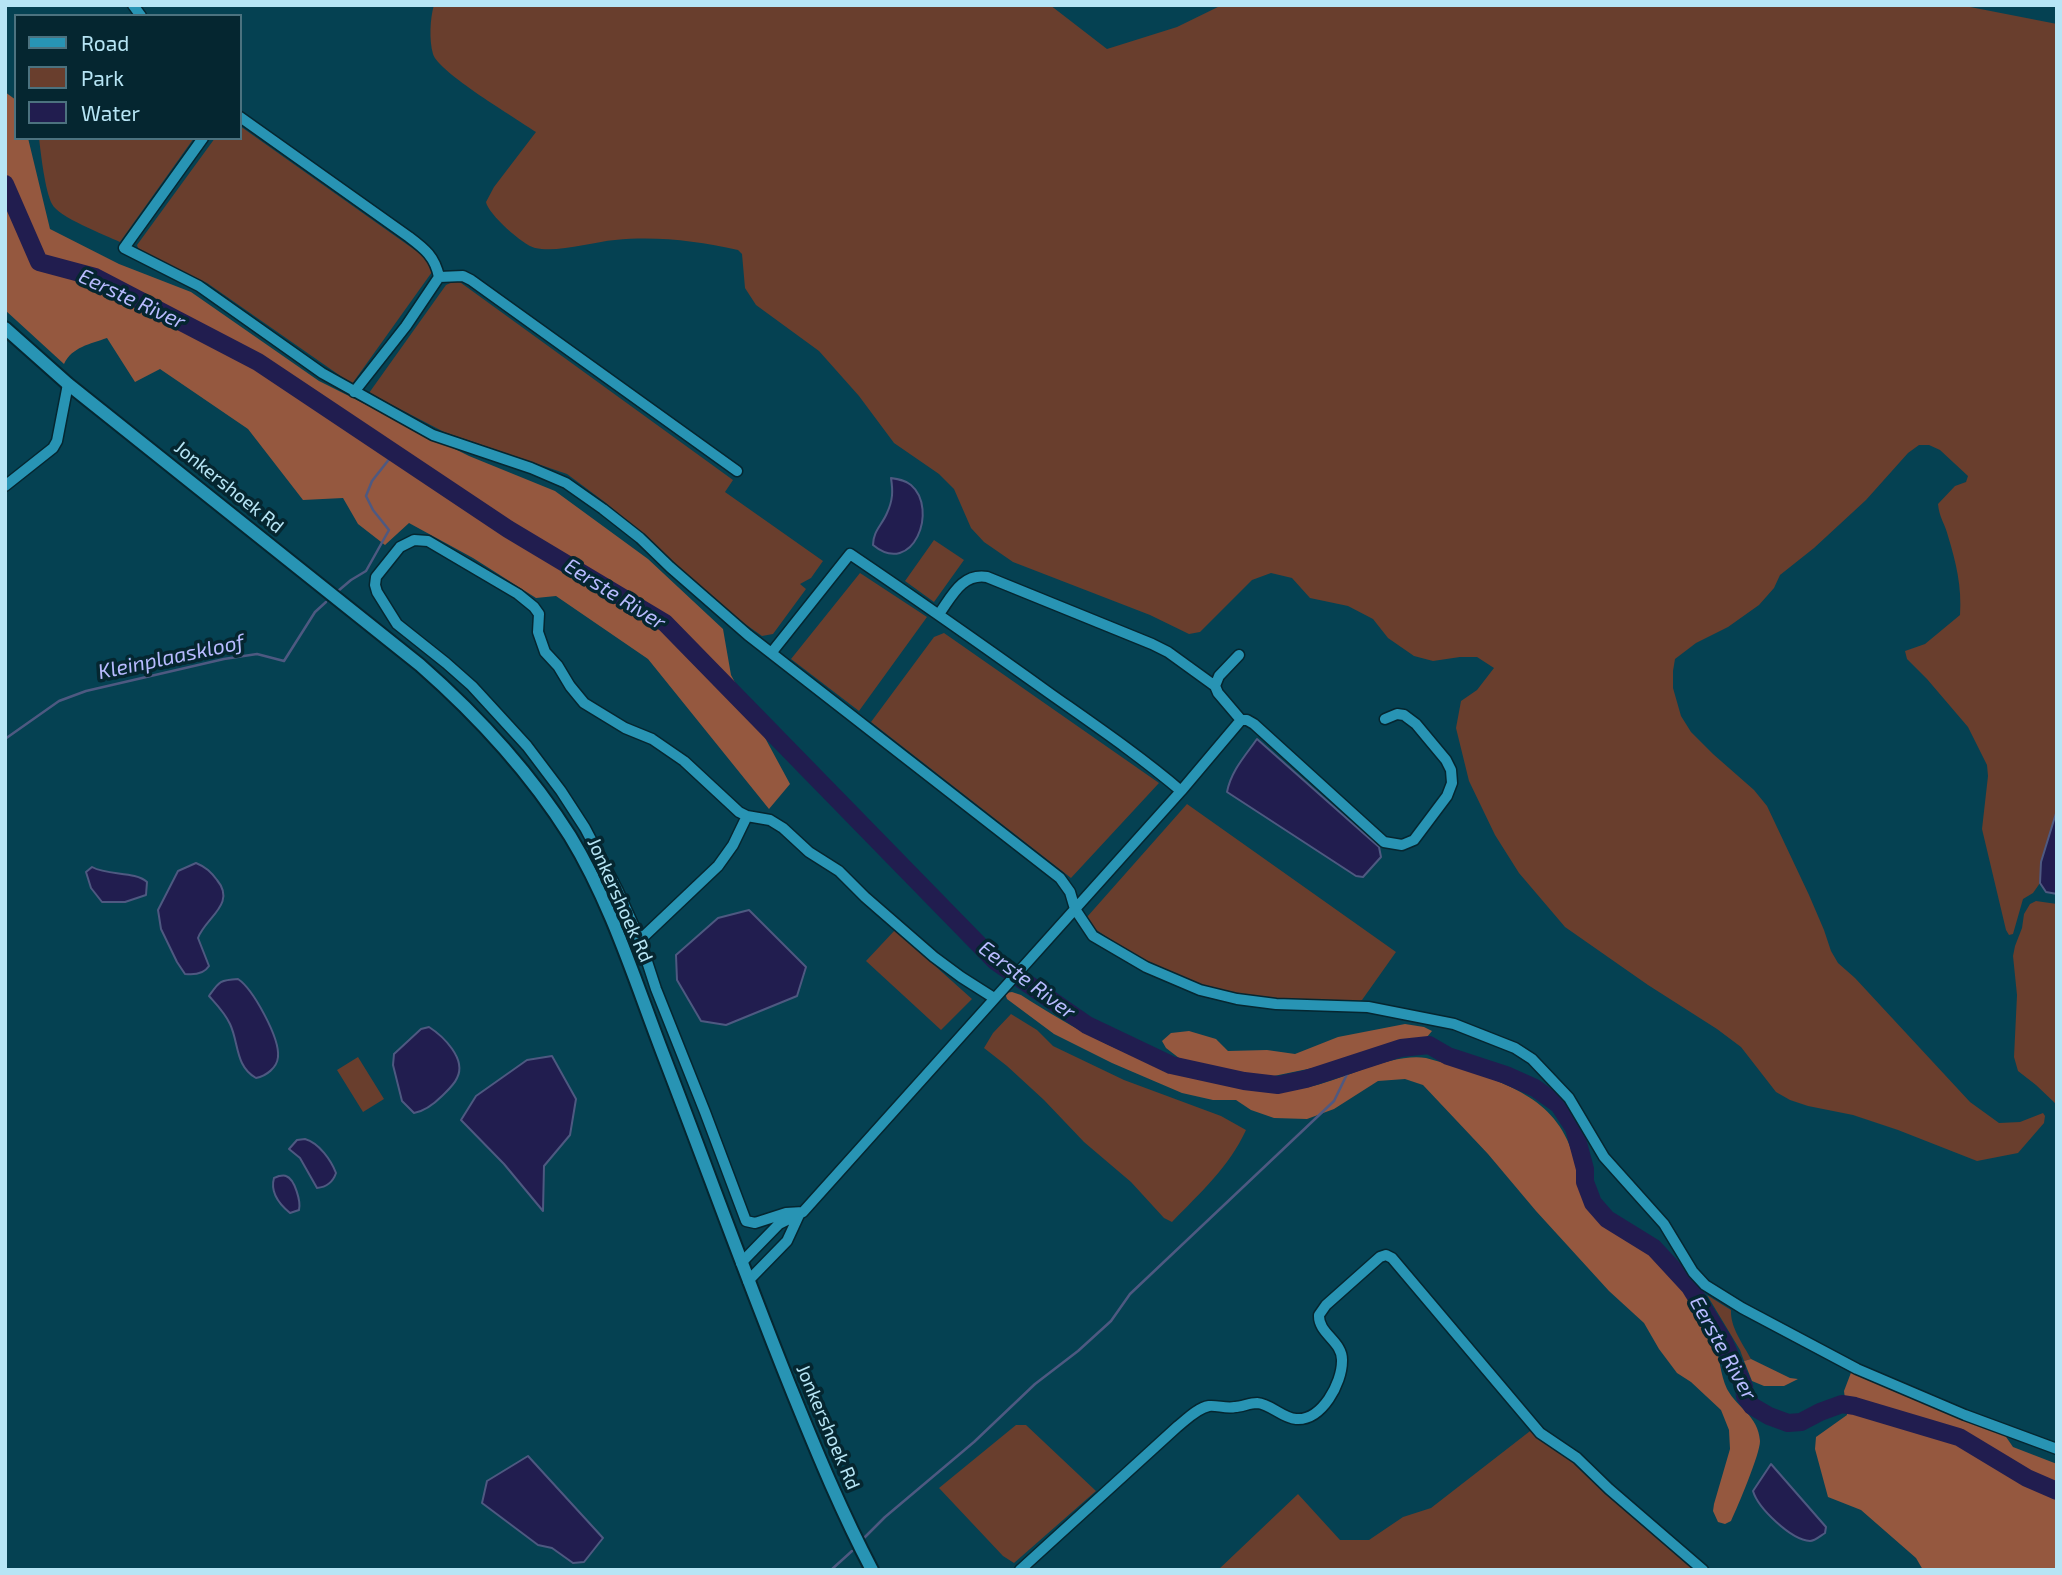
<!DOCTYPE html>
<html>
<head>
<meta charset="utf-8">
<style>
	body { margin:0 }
	#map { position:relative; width:2062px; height:1575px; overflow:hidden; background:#054152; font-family:"Exo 2",sans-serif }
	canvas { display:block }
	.frame { position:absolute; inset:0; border:7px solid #b7e5f5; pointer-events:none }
	.legend { position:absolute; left:14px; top:14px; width:228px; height:126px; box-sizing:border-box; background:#052630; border:2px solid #4c727f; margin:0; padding:9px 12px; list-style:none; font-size:21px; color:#b7e5f5 }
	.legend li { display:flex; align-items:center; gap:14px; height:35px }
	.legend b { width:35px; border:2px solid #4c727f }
</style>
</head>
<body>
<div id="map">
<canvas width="2062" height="1575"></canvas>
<div class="frame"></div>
<ul class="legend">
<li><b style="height:9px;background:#2894b4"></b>Road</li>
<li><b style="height:19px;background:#693e2d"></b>Park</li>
<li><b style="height:19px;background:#211d4f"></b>Water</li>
</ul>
</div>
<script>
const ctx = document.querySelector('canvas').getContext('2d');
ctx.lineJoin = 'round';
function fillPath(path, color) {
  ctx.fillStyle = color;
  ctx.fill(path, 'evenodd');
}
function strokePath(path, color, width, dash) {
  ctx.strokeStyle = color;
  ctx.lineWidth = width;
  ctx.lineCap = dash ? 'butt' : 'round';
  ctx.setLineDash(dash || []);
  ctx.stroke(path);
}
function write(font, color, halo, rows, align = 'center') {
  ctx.font = font + ' "Exo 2",sans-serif';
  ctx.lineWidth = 7;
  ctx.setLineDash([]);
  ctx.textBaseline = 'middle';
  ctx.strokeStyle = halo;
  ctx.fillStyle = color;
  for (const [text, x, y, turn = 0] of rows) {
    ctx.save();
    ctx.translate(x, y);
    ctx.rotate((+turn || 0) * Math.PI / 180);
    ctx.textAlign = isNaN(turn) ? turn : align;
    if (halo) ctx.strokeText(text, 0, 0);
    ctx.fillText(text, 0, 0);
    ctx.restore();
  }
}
fillPath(new Path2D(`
	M434 5H1050L1107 49 1177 27 1222 5H1960L2057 24V810L2041 862 2040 883 2033 893 2023 899 2013 934 2009 935 2006 930 1982 829 1988 776 1987 765 1968 727 1927 679 1907 659 1905 651 1925 644 1960 615C1962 587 1956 562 1948 536 1945 524 1939 517 1938 504L1955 486 1966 482 1968 476 1940 450 1929 445H1919L1908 453 1866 500 1814 548 1780 575 1774 588 1759 605 1728 627 1696 643 1675 659 1673 671V688L1681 716 1691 732 1713 754 1754 790 1767 806 1809 895 1824 930 1831 951 1838 963 1855 978 1970 1102 1999 1123 2020 1122 2043 1113 2045 1116 2044 1123 2018 1153 1977 1161 1898 1130 1853 1115 1808 1106 1790 1100 1776 1092 1741 1047 1717 1029 1648 985 1565 927 1519 873 1495 835 1469 781 1456 728 1461 701 1477 690 1494 668 1477 657H1460L1433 661 1414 656 1388 638 1373 619 1348 606 1310 598 1292 578 1271 573 1252 580 1200 632 1189 634 1150 615 1013 562 984 542 971 528 954 489 939 474 894 443 859 396 819 351 756 305 745 288 742 254 738 250C697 241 658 236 615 240 592 242 558 253 535 248 523 245 488 214 486 202L494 187 536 132C517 119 438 72 433 54 429 40 430 18 434 5Z
	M240 126 429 260 432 272 352 384 207 283 139 251 137 245 215 138H240Z
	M39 138H194L120 242C105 235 58 217 52 204 45 190 41 155 39 138Z
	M457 280 733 480 725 492 823 561 811 578 800 584 806 589 773 634 762 636 721 607 680 569 656 545 606 503 567 474 444 432 369 393 446 285Z
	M934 540 964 560 934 602 905 581Z
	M860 573 927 617 859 711 791 659Z
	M944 633 1159 783 1071 878 871 722 934 637Z
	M1187 804 1396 952 1362 1000 1358 1002C1317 1001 1274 1001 1234 993 1180 983 1133 956 1088 924L1087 917Z
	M2036 901 2057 904V1105L2036 1085 2018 1071 2014 1057 2017 995 2013 956 2015 946 2022 928 2024 914 2030 904Z
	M895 930 972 999 941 1030 866 961Z
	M1011 1014 1037 1030 1053 1046 1124 1080 1221 1116 1246 1130C1229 1167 1200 1193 1172 1222L1164 1218 1131 1182 1084 1142 1044 1100 1007 1066 984 1048 993 1033Z
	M358 1057 384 1099 363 1112 337 1070Z
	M1707 1295 1731 1310C1730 1327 1743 1344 1751 1359L1744 1361 1740 1350Z
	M1016 1425H1026L1096 1491 1014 1563 1003 1556 939 1488Z
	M1534 1428 1566 1452 1699 1570H1218L1298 1494 1340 1540H1369L1403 1517 1431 1508Z`), '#693e2d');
fillPath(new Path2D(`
	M5 92 16 100V138H28L50 229 119 264 191 292 319 381 469 456 555 491 648 559 723 629 731 675 790 784 769 809 648 659 556 596 536 598 473 558 409 523 385 545 358 524 343 498 303 500 248 429 160 369 135 382 107 338C90 344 72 347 64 364L5 310Z
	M1012 992 1021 995C1075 1030 1130 1059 1192 1077 1212 1083 1234 1083 1255 1085 1274 1087 1295 1090 1313 1086 1348 1078 1391 1053 1426 1058 1434 1060 1443 1063 1451 1065 1503 1082 1556 1097 1573 1155 1579 1175 1579 1198 1593 1214 1610 1235 1637 1243 1657 1261 1680 1282 1704 1312 1715 1343 1720 1358 1720 1374 1727 1389 1738 1409 1758 1415 1760 1441 1760 1454 1738 1506 1731 1521L1725 1524 1718 1522 1713 1511 1714 1504 1730 1449 1729 1430 1721 1410 1691 1382 1677 1373 1659 1349 1644 1323 1609 1291 1536 1211 1488 1154 1423 1085 1405 1079 1378 1081 1334 1109 1307 1119 1274 1118 1251 1110 1236 1100H1213L1182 1093 1112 1063 1054 1034 1007 999 1005 993Z
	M1405 1024 1424 1027 1432 1031 1427 1037 1327 1065 1269 1077 1215 1070 1179 1058 1166 1048 1162 1041 1171 1033 1189 1031 1216 1039 1228 1051 1267 1050 1295 1054 1338 1037Z
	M1751 1359 1790 1378 1798 1379 1784 1386H1764L1752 1381 1744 1361Z
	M1852 1370 1952 1415 2002 1431 2013 1447 2057 1464V1570H1923L1916 1558 1861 1510 1828 1497 1815 1449 1816 1437 1847 1415 1844 1391Z`), '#95583f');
const water = new Path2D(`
	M891 478C898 479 905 480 911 485 939 509 913 578 873 545 873 531 882 525 887 513 893 500 893 491 891 478Z
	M1257 739 1379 847 1381 857 1363 877 1356 876 1227 792C1231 771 1245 756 1257 739Z
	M2057 810V894L2046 892 2040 883 2041 862Z
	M196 863C206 867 211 872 217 880 237 904 205 918 198 938L209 966C204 974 194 975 185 974L177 962 161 929 158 910 178 871Z
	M92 867C108 876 135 871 147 882L146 895 125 902H102L91 888 86 872Z
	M749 910 806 967 797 996 726 1025 701 1021 677 980 676 955 718 918Z
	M238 979C253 989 280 1038 278 1057 277 1068 266 1076 256 1078 235 1066 239 1043 230 1024 225 1013 217 1005 209 996 219 982 219 980 238 979Z
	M429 1027C443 1036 467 1059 457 1078 454 1085 447 1091 442 1096 434 1104 425 1111 414 1113L402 1101 393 1065 394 1054 421 1029Z
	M552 1056 576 1099 570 1135 544 1166 543 1211 504 1164 461 1120 476 1096 527 1060Z
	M305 1139C319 1143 331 1160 336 1173 333 1182 327 1187 317 1188L300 1158 289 1149 297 1140Z
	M279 1176C281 1176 284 1175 286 1176 295 1179 301 1202 299 1210L290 1213C279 1204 270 1192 274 1178Z
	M528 1456 603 1538 584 1562 573 1563 552 1548 538 1545 482 1503 487 1481Z
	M1771 1464 1826 1527 1825 1533C1820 1536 1815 1541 1810 1541 1791 1540 1758 1508 1753 1491Z`);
fillPath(water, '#211d4f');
strokePath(water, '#4e5981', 2);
strokePath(new Path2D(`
	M338 591 351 580 366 571 389 530 373 510 366 496 372 481 394 453
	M5 739 59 701 86 691 224 659 257 654 284 661 315 612 326 602
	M864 1538 885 1517 974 1442 1035 1384 1078 1351 1111 1321 1130 1294 1334 1101 1351 1066
	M831 1570 852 1551`), '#4e5981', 2.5);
strokePath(new Path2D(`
	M5 184 39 262 95 277 258 362 508 529 665 623 995 961 1087 1025 1171 1065 1244 1081 1278 1085 1306 1079 1401 1048 1429 1045 1448 1056 1506 1075 1535 1088 1559 1105 1574 1128 1585 1169V1182L1593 1203 1607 1219 1654 1248 1690 1287 1724 1342 1744 1387 1745 1396 1752 1406 1769 1416 1788 1423 1801 1422 1820 1412 1842 1404 1855 1406 1959 1437 2027 1478 2057 1491`), '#211d4f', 18);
const minor = new Path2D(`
	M133 5 141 16
	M240 117 409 237C425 249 435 257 439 277L406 326 354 392
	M203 138 124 248 199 286 322 373 433 435 531 468 566 483 603 509 640 538 670 567 748 635 1060 878 1070 892 1075 909 1093 936 1146 967 1200 990 1237 999 1276 1004 1368 1007 1454 1024 1515 1048 1532 1059 1569 1098 1604 1157 1664 1224 1693 1272 1705 1285 1742 1308 1857 1369 1965 1415 2057 1449
	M439 277 463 276 471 280 737 471
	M5 486 53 448 57 441 68 384
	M939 614C952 596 962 573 987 577L1152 644 1168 652 1215 686
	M772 652 850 554C918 600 985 647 1052 695 1096 726 1140 756 1181 791
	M1239 655 1219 676 1215 686 1218 693 1241 720
	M640 940 718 866 733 845 747 816
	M803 1212 786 1213 755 1223 746 1221 705 1112 656 989 640 940 617 889 585 828 561 791 527 746 472 686 446 663 397 624 377 592 375 585 376 577 400 547 414 540 428 541 518 594 534 607 539 614 538 632 545 652 558 666 570 686 584 703 625 728 652 739 684 761 739 812 747 816 770 820 783 828 809 852 839 871 865 897 934 957 961 977 994 998
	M741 1263 779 1224 803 1212 1181 791 1241 720H1247L1254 724 1384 842 1402 845 1414 840 1447 796 1452 783 1451 770 1446 760 1416 724 1404 715 1397 714 1385 719
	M748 1281 787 1241 799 1215
	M1020 1570 1177 1427C1186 1420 1197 1408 1209 1406 1217 1405 1226 1409 1235 1407 1242 1407 1249 1403 1257 1403 1271 1404 1282 1418 1296 1419 1322 1421 1342 1383 1342 1361 1343 1341 1318 1334 1319 1315L1326 1305 1380 1257 1386 1255 1392 1258 1540 1433 1577 1458 1609 1489 1703 1570`);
const tertiary = new Path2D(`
	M5 328 68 384 420 665C477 715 529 771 570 836 611 903 635 981 663 1054 707 1168 748 1283 794 1396 818 1455 842 1513 872 1570`);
strokePath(minor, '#052630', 13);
strokePath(tertiary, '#052630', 16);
strokePath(minor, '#2894b4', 10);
strokePath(tertiary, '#2894b4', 12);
write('19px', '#b7e5f5', '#052630', [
	["Jonkershoek Rd",229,487,39],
	["Jonkershoek Rd",620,900,66],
	["Jonkershoek Rd",828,1427,67]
]);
write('italic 21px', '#b8bbff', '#052630', [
	["Eerste River",132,299,25],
	["Eerste River",615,594,32],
	["Kleinplaaskloof",171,657,-12],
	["Eerste River",1027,980,37],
	["Eerste River",1723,1348,61]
]);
</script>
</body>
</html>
